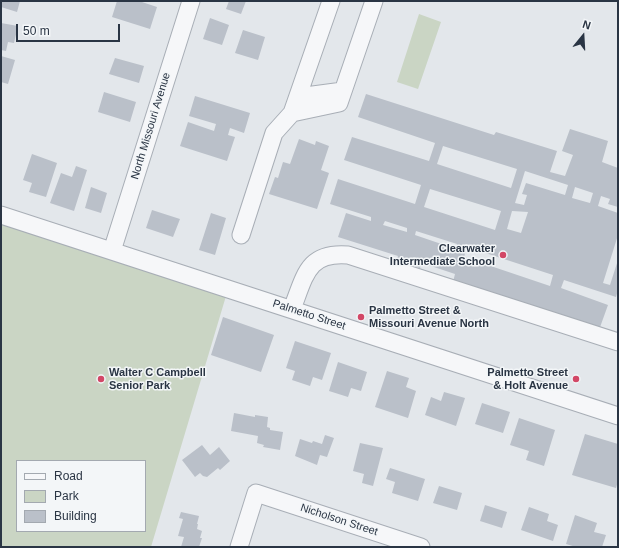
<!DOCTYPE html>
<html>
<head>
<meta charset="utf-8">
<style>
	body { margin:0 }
	#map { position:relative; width:619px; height:548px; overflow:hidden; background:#e3e7eb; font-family:Helvetica,sans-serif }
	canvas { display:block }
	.frame { position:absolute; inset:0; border:2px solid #2a3544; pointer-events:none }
	.legend { position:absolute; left:16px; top:460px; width:130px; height:72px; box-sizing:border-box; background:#f3f6f8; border:1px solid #a3a9b0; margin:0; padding:5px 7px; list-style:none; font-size:12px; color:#2a3544 }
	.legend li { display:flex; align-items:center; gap:8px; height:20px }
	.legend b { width:20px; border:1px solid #a3a9b0 }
	.north { position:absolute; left:563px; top:16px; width:40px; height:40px; -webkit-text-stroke:3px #f3f6f8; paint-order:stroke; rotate:18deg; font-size:11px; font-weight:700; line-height:16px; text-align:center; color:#2a3544 }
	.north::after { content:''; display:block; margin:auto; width:14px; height:18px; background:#2a3544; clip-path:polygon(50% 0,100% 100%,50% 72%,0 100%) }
	.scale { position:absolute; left:16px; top:24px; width:104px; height:18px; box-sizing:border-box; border:2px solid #2a3544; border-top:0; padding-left:5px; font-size:12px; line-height:14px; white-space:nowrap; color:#2a3544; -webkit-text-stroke:3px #f3f6f8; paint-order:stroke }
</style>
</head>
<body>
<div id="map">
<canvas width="619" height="548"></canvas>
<div class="frame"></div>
<ul class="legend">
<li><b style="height:5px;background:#f6f7f9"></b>Road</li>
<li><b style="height:11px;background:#cad5c4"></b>Park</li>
<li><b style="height:11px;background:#bac0c9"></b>Building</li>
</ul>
<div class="north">N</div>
<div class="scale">50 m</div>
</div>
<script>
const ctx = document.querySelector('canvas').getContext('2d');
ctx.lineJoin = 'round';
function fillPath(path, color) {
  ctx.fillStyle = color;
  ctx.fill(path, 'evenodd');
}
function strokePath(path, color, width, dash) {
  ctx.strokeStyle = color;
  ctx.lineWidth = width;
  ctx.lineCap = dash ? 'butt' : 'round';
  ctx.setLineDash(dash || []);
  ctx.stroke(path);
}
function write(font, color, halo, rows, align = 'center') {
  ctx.font = font + ' Helvetica,sans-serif';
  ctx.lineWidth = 3;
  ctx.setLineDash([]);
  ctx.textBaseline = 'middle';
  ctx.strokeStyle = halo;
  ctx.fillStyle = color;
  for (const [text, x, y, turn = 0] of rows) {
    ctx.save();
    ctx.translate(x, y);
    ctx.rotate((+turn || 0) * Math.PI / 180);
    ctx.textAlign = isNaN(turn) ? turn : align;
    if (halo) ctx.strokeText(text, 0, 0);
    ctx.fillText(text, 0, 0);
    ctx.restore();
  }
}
fillPath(new Path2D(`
	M419 14 441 22 418 89 397 82Z
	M1 223 226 296 151 547H1ZM17 461H145V531H17Z`), '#cad5c4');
fillPath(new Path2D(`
	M1 1H20L17 12 1 7Z
	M117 1H139L157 7 150 29 112 17Z
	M229 1H246L241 14 226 9Z
	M210 18 229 25 222 45 203 39Z
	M1 23 18 26 14 43 8 42 6 51 1 50Z
	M243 30 265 37 258 60 235 53Z
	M1 56 15 60 8 84 1 82Z
	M115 58 144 66 139 83 109 74Z
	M104 92 136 102 130 122 98 112Z
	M366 94 494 135 496 132 557 151 550 172 565 176 573 155 562 151 570 129 608 141 602 162 618 168V207L608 204 610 199 601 196 598 206 618 213V235L603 283 610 285 618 260V290L616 297 564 280 561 288 608 305 599 330 453 282 455 274 422 263 420 268 406 264 405 267 395 263 398 256 338 237 346 213 371 221V217L330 204 338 179 415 204 421 185 344 160 352 137 429 161 435 143 358 117ZM443 146 517 169 511 188 437 164ZM525 171 568 185 565 195 526 183 522 194 527 195 524 205 515 203ZM575 187 593 193 590 203 572 198ZM430 189 501 211 495 230 424 207ZM512 211 528 212 521 233 507 229ZM385 221 407 228V232L383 225ZM416 231 457 244 456 249 415 235ZM467 247 553 275 550 286 464 257Z
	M195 96 250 113 244 133 230 128 228 135 235 137 227 161 180 146 188 122 214 131 216 124 189 116Z
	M299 139 315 145 316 141 329 146 321 170 329 173 317 209 269 194 275 177 278 178 283 162 290 164Z
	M32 154 57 163 46 197 29 192 32 183 23 180Z
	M76 166 87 170 74 211 50 203 61 173 72 177Z
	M91 187 107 193 101 213 85 208Z
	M152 210 180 219 173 237 146 228Z
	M211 213 226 218 215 255 199 250Z
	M223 317 274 335 261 372 211 355Z
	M295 341 331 353 322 380 313 377 310 386 292 380 295 371 286 368Z
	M338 362 367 372 361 391 351 388 348 397 329 391Z
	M387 371 409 378 406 387 416 391 408 418 375 407Z
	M444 392 465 398 456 426 425 415 431 397 441 401Z
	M482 403 510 412 503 433 475 424Z
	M234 413 255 417V415L268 417 267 427 270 428V430L283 432 280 450 263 447 264 445 257 443 258 436 231 431Z
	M519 418 555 430 544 466 526 460 529 451 510 445Z
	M585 434 618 444V481L616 488 572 475Z
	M325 435 334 438 327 457 320 455 317 465 295 456 300 439 312 443 313 441 322 444Z
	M360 443 383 448 373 486 362 483 364 474 353 471Z
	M202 445 210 455 219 447 230 461 220 470 218 468 207 477 203 476 200 473 195 477 182 460Z
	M390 468 425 479 418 501 392 493 395 482 386 479Z
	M439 486 462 493 457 510 433 503Z
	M485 505 507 512 502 528 480 521Z
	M529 507 549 514 547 521 558 525 553 541 521 530Z
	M181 512 199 516 197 524H198L197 529 202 531 200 538H202L199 547H181L184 537 178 536 183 519 179 518Z
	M575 515 597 523 594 532 606 535 602 547H576L566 544Z`), '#bac0c9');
const minor = new Path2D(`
	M298 97 343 91
	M292 113 339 103 374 1
	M1 215 618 416
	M241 235 274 133 292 113 331 1
	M112 251 191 1
	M295 301C306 271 311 252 348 255L618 342
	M239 547 256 493 421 547`);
strokePath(minor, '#a8aeb6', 19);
strokePath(minor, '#f6f7f9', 17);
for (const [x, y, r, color] of [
	[503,255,4,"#d24766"],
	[361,317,4,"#d24766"],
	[101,379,4,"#d24766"],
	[576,379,4,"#d24766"]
]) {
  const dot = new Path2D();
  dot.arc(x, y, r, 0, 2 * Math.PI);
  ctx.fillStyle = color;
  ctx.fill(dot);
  strokePath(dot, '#f3f6f8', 1.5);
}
write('11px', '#2a3544', '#f3f6f8', [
	["North Missouri Avenue",151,126,-73],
	["Palmetto Street",309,315,18],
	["Nicholson Street",339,520,18]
]);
write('bold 11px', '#2a3544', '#f3f6f8', [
	["Clearwater",495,249],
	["Intermediate School",495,262],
	["Palmetto Street &",369,311,"left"],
	["Missouri Avenue North",369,324,"left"],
	["Walter C Campbell",109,373,"left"],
	["Senior Park",109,386,"left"],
	["Palmetto Street",568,373],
	["& Holt Avenue",568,386]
], 'right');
</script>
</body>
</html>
